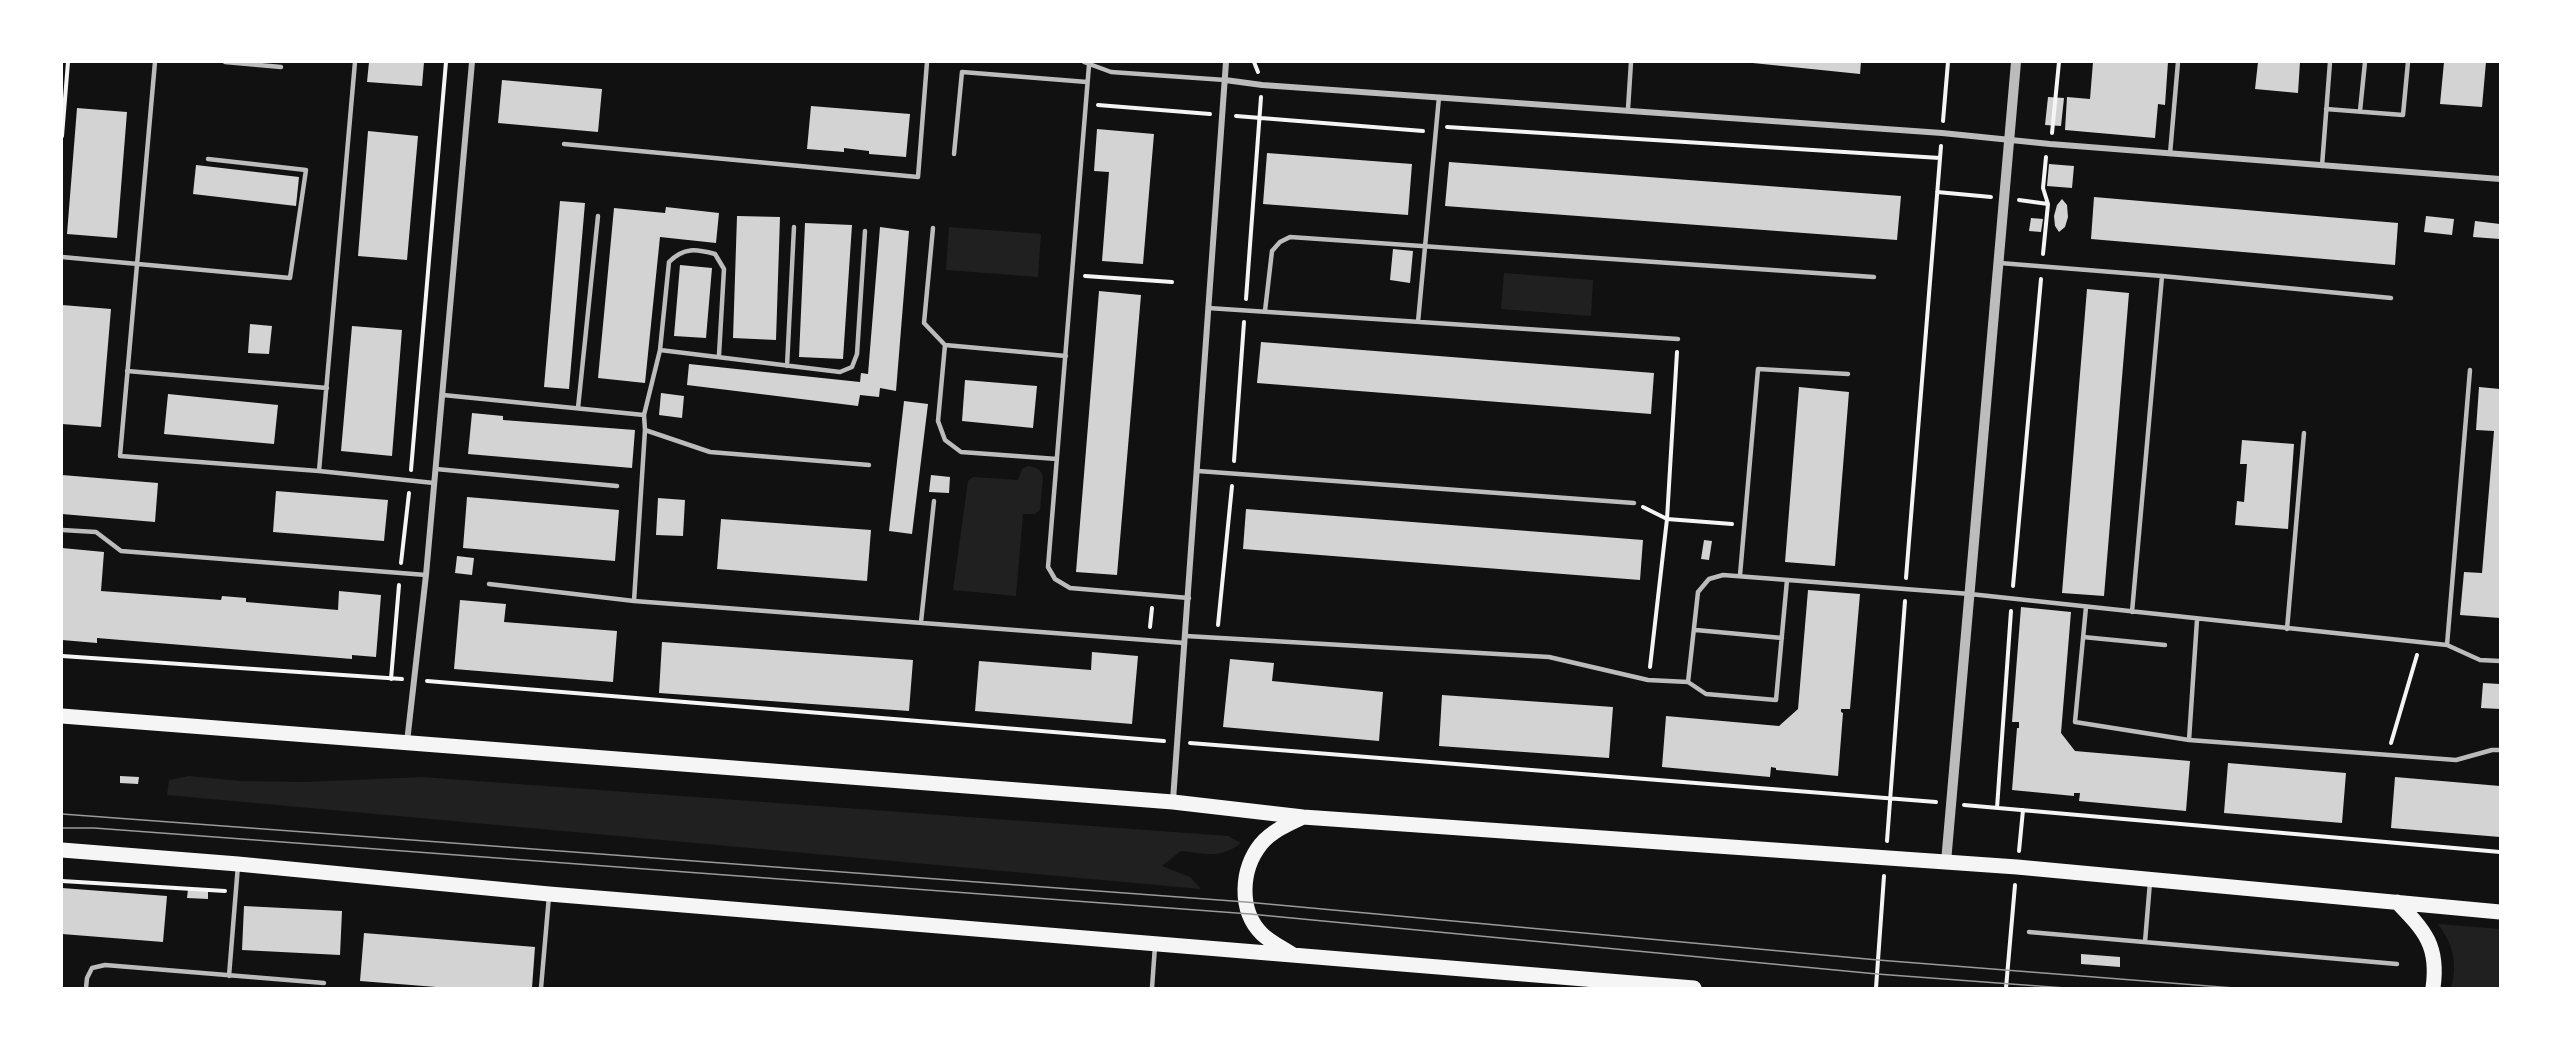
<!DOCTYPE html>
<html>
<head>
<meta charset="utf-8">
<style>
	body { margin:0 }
	#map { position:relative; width:2562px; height:1050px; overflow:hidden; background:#111; font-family:Commissioner,sans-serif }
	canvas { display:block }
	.frame { position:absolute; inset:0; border:63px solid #fff; pointer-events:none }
</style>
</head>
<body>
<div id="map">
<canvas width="2562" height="1050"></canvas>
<div class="frame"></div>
</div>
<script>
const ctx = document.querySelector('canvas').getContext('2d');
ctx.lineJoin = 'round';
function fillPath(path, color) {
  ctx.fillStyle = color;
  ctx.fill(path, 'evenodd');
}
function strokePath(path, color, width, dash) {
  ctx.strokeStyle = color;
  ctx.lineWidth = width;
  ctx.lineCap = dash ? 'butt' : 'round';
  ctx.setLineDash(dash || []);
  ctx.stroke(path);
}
fillPath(new Path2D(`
	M949 227 1041 234 1038 277 946 270Z
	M1504 273 1593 280 1591 316 1501 309Z
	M1028 466C1036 467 1041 469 1043 477L1040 510 1035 514H1023L1016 596 953 590 968 481 973 477 1018 480 1022 469Z
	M189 776 241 781 305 782 422 777 1228 836 1241 843C1220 859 1206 854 1181 851L1162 866 1190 877 1201 889 167 795 169 780Z
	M2438 924 2500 929V988H2451C2458 963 2453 944 2438 924Z`), '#202020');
fillPath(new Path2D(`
	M369 62H424L422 86 367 82Z
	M1743 62H1861L1860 74Z
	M2093 62H2168L2165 105 2158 104 2155 138 2065 130 2067 97 2090 99Z
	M2258 62H2300L2298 93 2255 89Z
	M2444 62H2486L2482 107 2440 104Z
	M502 80 602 89 598 132 498 123Z
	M2048 97 2064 98 2061 126 2045 125Z
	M811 106 910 114 906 157 869 154V151L844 148V152L807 149Z
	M77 108 127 112 117 238 67 234Z
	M1097 129 1154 134 1143 264 1102 261 1109 172 1094 171Z
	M368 131 418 136 407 260 358 256Z
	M1267 153 1412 164 1408 215 1263 204Z
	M1449 162 1901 196 1897 240 1445 206Z
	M2049 164 2074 166 2072 188 2047 186Z
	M196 165 299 177 296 206 193 194Z
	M2094 197 2398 223 2395 265 2091 239Z
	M2062 199 2067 205 2068 217 2065 227 2059 232 2055 226 2054 216 2057 205Z
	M560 201 585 203 569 389 544 387Z
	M666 207 719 213 716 243 660 237 645 383 598 378 614 208 665 213Z
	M737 216 780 217 776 340 733 338Z
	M2426 216 2454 219 2452 235 2424 232Z
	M2031 218 2043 219 2041 232 2029 231Z
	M2475 221 2500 224V239L2473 237Z
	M805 223 852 225 843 359 799 357Z
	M880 227 909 231 896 391 880 388 879 397 860 395 858 406 687 385 689 364 860 382 861 373 868 374Z
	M1393 249 1413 251 1410 283 1390 280Z
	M680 265 712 268 706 338 674 336Z
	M2087 289 2129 293 2104 596 2062 593Z
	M1099 291 1141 295 1117 575 1076 572Z
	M62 305 111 309 101 427 62 424Z
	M250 324 272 326 269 354 248 353Z
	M352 326 402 330 392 456 341 451Z
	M1261 342 1654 373 1651 414 1257 383Z
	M965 380 1037 386 1033 428 962 421Z
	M1799 387 1849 392 1835 566 1785 562Z
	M2479 387 2500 389V618L2460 615 2464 572 2482 573 2494 431 2476 430Z
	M661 393 684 396 682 418 659 415Z
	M168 394 278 405 274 444 164 434Z
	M904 401 928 404 912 534 889 531Z
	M472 413 503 416V420L635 430 632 468 468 454Z
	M2242 440 2294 444 2288 529 2235 525 2237 501 2244 502 2247 464H2240Z
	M62 475 158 483 155 522 62 514Z
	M931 475 950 477 949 493 929 492Z
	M276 491 388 500 384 541 273 532Z
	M467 497 619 510 615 561 463 548Z
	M658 498 685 500 683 536 656 535Z
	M1246 509 1643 540 1640 580 1243 549Z
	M721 519 871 530 867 581 717 569Z
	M1704 540 1712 541 1709 560 1701 559Z
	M62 548 104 552 101 591 221 600 222 596 246 598V602L338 610 339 591 381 595 376 657 352 655V659L97 638V643L62 640Z
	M457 556 474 558 472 575 455 573Z
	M1808 590 1860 594 1850 709H1841V712L1843 713 1838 776 1776 770V768L1771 767 1770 777 1662 767 1666 716 1779 726 1798 709Z
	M460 600 506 604 504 622 617 631 613 682 454 669Z
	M2021 607 2071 612 2061 733 2075 751 2190 761 2186 811 2079 801 2080 793H2074V796L2012 790 2017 728H2019V722H2012Z
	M662 642 913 660 909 711 659 693Z
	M1092 652 1138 656 1132 724 975 711 979 661 1091 670Z
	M1230 659 1274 663 1272 681 1383 692 1379 741 1223 727Z
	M2483 683 2500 684V709L2481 708Z
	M1442 695 1613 707 1609 758 1439 746Z
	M2228 763 2346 773 2342 823 2224 813Z
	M120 776 139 777 138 784 120 783Z
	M2395 777 2500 786V837L2391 828Z
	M62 888 167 896 163 942 62 934Z
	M188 889 208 890V899L187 898Z
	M244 906 342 911 340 955 242 950Z
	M364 933 535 947 532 988H449L360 981Z
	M2081 954 2120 957V967L2081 964Z`), '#d3d3d3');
strokePath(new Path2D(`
	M1254 62 1258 72
	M1098 105 1210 114
	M1236 116 1423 131
	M1943 121 1948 62
	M1447 127 1940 158
	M2052 133 2059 62
	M62 136 68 62
	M1937 192 1991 197
	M2019 200 2048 204
	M2043 254 2048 204 2043 188 2046 157
	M1085 276 1172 282
	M1246 299 1261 97
	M1234 461 1244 322
	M411 470 446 62
	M1643 507 1667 519 1732 524
	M401 563 409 493
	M1906 578 1941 146
	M2013 586 2041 279
	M1218 625 1232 486
	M1150 627 1152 608
	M62 656 402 679
	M1650 667 1667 519 1677 352
	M391 679 399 585
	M427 681 1164 741
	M1190 743 1936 802
	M2391 743 2417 655
	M1964 805 2500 852
	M1997 808 2011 611
	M1887 841 1905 601
	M2019 851 2023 810
	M62 881 225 891
	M1876 988 1884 876
	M2006 988 2015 885`), '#f5f5f5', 4);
strokePath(new Path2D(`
	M155 62 120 456 319 471 434 483
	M225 62 281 67
	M1084 62 1111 72 1225 80
	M1089 65 1048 567 1055 579 1070 588 1189 598
	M1628 109 1631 62
	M2326 109 2403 115 2408 62
	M2360 111 2365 62
	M564 144 918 177 927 62
	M954 154 962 72 1087 82
	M2170 154 2178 62
	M2322 166 2330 62
	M933 228 924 323 945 345
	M62 257 290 278 306 170 208 159
	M2000 263 2162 276
	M1208 308 1678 339
	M1265 311 1272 251 1280 242 1290 237 1874 277
	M1418 322 1439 97
	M660 350 840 372 852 367 857 354 865 231
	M787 366 794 227
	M127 371 327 388
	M443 395 644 415
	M578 408 598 216
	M645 430 710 452 869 465
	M1057 459 961 452 945 440 938 421 945 345 1066 356
	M436 469 617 486
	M319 471 355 62
	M1198 471 1634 503
	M62 530 96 532 121 551 426 575
	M1740 575 1758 369 1848 374
	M489 584 634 601 1185 643
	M634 601 645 430 644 415 660 350 669 262C684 247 696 249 715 254L724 269 719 355
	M2086 607 2075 722 2189 740
	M2132 612 2162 276 2391 298
	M2197 620 2189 740 2456 760 2492 750H2500
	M921 622 934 501
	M2287 629 2304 433
	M1696 630 1782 638
	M1186 636 1549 657 1648 680 1688 682 1706 694 1776 700 1787 580
	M2083 637 2165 645
	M2447 645 2470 370
	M1688 682 1698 592 1709 579 1723 575 1970 594 2447 645 2480 660 2500 661
	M2029 932 2397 964
	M2145 942 2150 882
	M229 976 238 865
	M86 988 87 978 92 968 105 965 324 983
	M541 988 549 896
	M1152 988 1155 946`), '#bcbcbc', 4.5);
strokePath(new Path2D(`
	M1225 80 1262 85 1942 133 2050 144 2500 179
	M407 742 426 575 472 62
	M1173 800 1226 62`), '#bcbcbc', 6);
strokePath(new Path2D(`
	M1946 862 2016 62`), '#bcbcbc', 10);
strokePath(new Path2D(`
	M62 716 1173 802 1303 817 2017 867 2500 912
	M62 850 238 864 549 894 1694 988
	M2397 902C2425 931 2439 946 2433 988
	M1293 955C1283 948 1270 942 1262 934 1238 910 1241 869 1261 844 1272 831 1288 824 1303 817`), '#f5f5f5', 15);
strokePath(new Path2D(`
	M62 814 1246 902 1878 960 2234 988
	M62 828H94L1250 914 1877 974 2065 988`), '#9a9a9a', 1.5);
</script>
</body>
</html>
